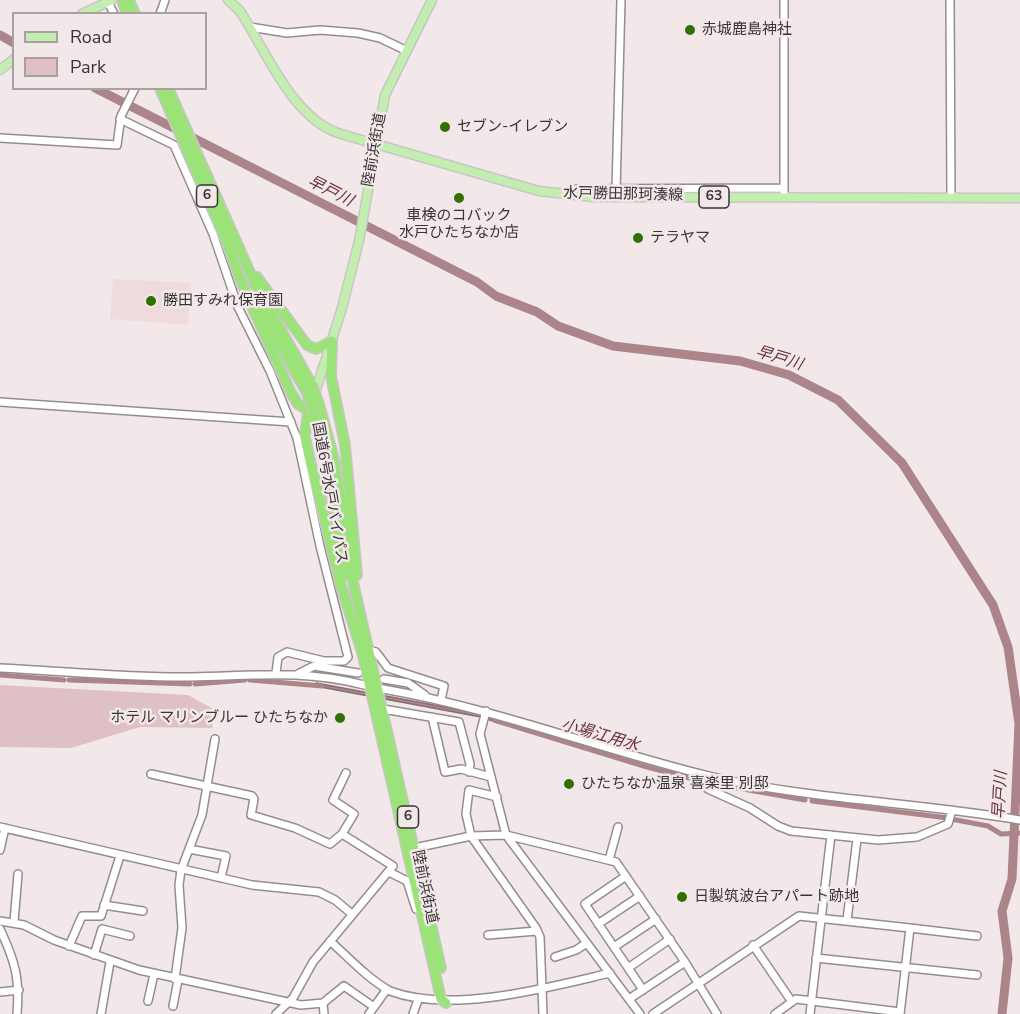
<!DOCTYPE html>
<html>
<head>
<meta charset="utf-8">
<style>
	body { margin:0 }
	#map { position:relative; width:1020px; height:1014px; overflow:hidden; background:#f3e8e9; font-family:"Nunito Sans",sans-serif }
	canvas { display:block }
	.legend { position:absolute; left:12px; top:12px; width:195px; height:78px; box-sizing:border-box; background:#f3e8e9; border:2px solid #a9a0a1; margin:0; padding:8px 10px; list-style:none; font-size:18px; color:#393535 }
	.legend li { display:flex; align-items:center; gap:12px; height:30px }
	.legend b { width:30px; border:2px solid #a9a0a1 }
</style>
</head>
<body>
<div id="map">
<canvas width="1020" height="1014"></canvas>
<ul class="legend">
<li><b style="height:8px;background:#c3eeaf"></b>Road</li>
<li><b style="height:16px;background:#dfc1c5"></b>Park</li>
</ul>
</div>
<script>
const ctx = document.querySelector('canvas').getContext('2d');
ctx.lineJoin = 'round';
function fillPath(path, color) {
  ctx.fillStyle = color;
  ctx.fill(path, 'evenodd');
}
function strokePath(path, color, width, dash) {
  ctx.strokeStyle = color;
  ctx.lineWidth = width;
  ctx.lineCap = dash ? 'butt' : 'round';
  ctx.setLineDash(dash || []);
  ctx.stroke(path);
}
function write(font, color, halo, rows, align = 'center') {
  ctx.font = font + ' "Nunito Sans","Noto Sans JP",sans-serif';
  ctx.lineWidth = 5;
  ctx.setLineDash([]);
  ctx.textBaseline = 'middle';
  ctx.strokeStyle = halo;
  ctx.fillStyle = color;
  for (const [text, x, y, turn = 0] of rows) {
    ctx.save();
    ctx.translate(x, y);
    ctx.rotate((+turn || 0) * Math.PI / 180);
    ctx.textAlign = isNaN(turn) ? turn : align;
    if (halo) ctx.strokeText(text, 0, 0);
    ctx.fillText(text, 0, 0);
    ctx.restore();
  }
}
fillPath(new Path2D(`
	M113 279 191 283 188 325 110 319Z`), '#efdbde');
fillPath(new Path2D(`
	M0 685 188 695 215 710 212 728 140 727 71 748 0 747Z`), '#dfc1c5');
const water = new Path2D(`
	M316 683 482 714 500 720 499 723 481 717 315 686Z`);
fillPath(water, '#ac858b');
strokePath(water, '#8a6d71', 1.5);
strokePath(new Path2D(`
	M0 675 64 680
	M69 680 190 684
	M250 680 322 686
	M195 684 245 680
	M494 720 647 767 705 782
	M709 783 805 800
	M812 801 948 818
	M951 819 988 826 1001 834 1020 833`), '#ac858b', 5);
strokePath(new Path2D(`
	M0 35 14 43
	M95 88 477 282 496 296 537 312 558 326 613 346 740 361 789 375 838 400 902 463 993 605 1008 647 1019 724 1012 879 1002 911 1008 958 1002 1014`), '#ac858b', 9);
const minor = new Path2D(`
	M950 0 951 198
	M108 2 114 14
	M160 14 165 0
	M250 27 287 33 320 30 358 33 380 38 405 50
	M120 119 174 145 213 234 238 307 270 371 297 438 320 546 348 657 344 661H324L287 652 278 657 276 673
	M0 138 117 145 121 116 135 88
	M577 189 784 188
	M616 191 621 0
	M784 192V0
	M0 402 291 422
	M368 650 376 652 388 668 444 686 441 700
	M0 668C63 671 128 678 191 677 254 676 301 669 364 685
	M298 674 314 666 358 673
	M384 679 408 683 425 695
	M383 689C494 708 599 749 709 776 811 800 917 802 1020 820
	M383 709 459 722 470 764 469 772
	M486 711 480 734 506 835 640 1014
	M432 717 445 772 461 769 491 777
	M151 774 252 796 254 799 251 815 295 828 330 844 342 834 354 814 333 800 346 773
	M709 776 708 789 750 808 778 826 791 831 878 840 917 837 948 824 952 810
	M497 797 469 790 466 814 471 836 536 928 540 937 543 1014
	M0 827 252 885 319 892 335 900 352 914
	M189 849 226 856 221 878
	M410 849 471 836 506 835 616 862 685 962 717 1014
	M0 850 5 828
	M609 860 618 827
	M389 872 407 881 416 909 419 908
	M626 876 585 904 643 990
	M104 905 143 911
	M847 920 857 839
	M0 921 24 925 54 940 139 970 301 1005 323 1003 344 986 374 1007
	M14 922 18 874
	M598 924 640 896
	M910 928 977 936
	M0 929C15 961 20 978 17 1014
	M488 935 537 931
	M330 941C348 957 368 979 390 991 451 1014 546 988 610 973
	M753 945 792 1002
	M69 946 82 916H101L120 856
	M614 947 656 919
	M94 955 102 929 130 936
	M555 957 576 950 587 943
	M816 958 977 975
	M628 968 670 939
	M175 979 182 928 179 885 181 870 202 815 215 739
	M0 992 19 990
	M629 999 685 962
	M148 1001 154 974
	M323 1003 324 1014
	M173 1006 178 980
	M101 1014 110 962
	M276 1014 293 998 313 962 393 866 342 834
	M369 1014 387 989
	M413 1014 418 1000
	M653 1014 799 916 910 928 900 1014
	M775 1014 796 999 900 1012
	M810 1014 831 835`);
const major = new Path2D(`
	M228 0 240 11C266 51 293 120 341 134L539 191 594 197 1020 198
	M82 14 112 0
	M0 70 14 59
	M314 396 342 308 359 241 385 95 432 0`);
const highway = new Path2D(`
	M122 0 127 14
	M129 0 135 14
	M160 88 228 245
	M168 88 255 284 312 385
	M226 241 245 291 291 393 298 404 308 410 305 437 310 460 341 586 362 652 441 999 446 1003
	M257 277 307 345 316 349 332 341
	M254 298 307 393
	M332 341 331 376 345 445 357 575
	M319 404 334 459 353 582 441 968
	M315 414 326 461 344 576`);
strokePath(minor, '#968c8d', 10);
strokePath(major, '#c8c6c6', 11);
strokePath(highway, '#c8c6c6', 12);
strokePath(minor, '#fff', 7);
strokePath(major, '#c3eeaf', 8);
strokePath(highway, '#9be379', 9);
const highwayBridge = new Path2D(`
	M312 385 319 404
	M307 393 315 414`);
strokePath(highwayBridge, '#c8c6c6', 12, []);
strokePath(highwayBridge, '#9be379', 9);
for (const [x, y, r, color] of [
	[690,30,6,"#337002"],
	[445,127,6,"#337002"],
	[459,198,6,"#337002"],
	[638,238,6,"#337002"],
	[151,301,6,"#337002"],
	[340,718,6,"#337002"],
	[569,784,6,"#337002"],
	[682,897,6,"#337002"]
]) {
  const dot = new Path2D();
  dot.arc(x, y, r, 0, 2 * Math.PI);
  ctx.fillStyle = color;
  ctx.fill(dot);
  strokePath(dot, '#f3e8e9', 2);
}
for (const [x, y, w] of [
	[207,196,21],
	[714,197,30],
	[408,817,21]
]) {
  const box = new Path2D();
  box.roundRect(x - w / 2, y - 11, w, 22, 4.5);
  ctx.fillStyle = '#f3e8e9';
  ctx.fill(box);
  strokePath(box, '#393535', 1.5);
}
write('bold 14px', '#393535', null, [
	["6",207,196],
	["63",714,197],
	["6",408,817]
]);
write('15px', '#393535', '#f3e8e9', [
	["赤城鹿島神社",702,30],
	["セブン-イレブン",457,127],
	["車検のコバック",459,216,"center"],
	["水戸ひたちなか店",459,233,"center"],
	["テラヤマ",650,238],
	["勝田すみれ保育園",163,301],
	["ホテル マリンブルー ひたちなか",328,718,"right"],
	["ひたちなか温泉 喜楽里 別邸",581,784],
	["日製筑波台アパート跡地",694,897]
], 'left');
write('15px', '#393535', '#f3e8e9', [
	["陸前浜街道",375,150,-80],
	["水戸勝田那珂湊線",623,195,1],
	["国道6号水戸バイパス",329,493,80],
	["陸前浜街道",424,887,78]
]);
write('italic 16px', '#69323e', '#f3e8e9', [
	["早戸川",330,192,27],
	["早戸川",779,359,17],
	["小場江用水",600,736,16],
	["早戸川",1001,795,-87]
]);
</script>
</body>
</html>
